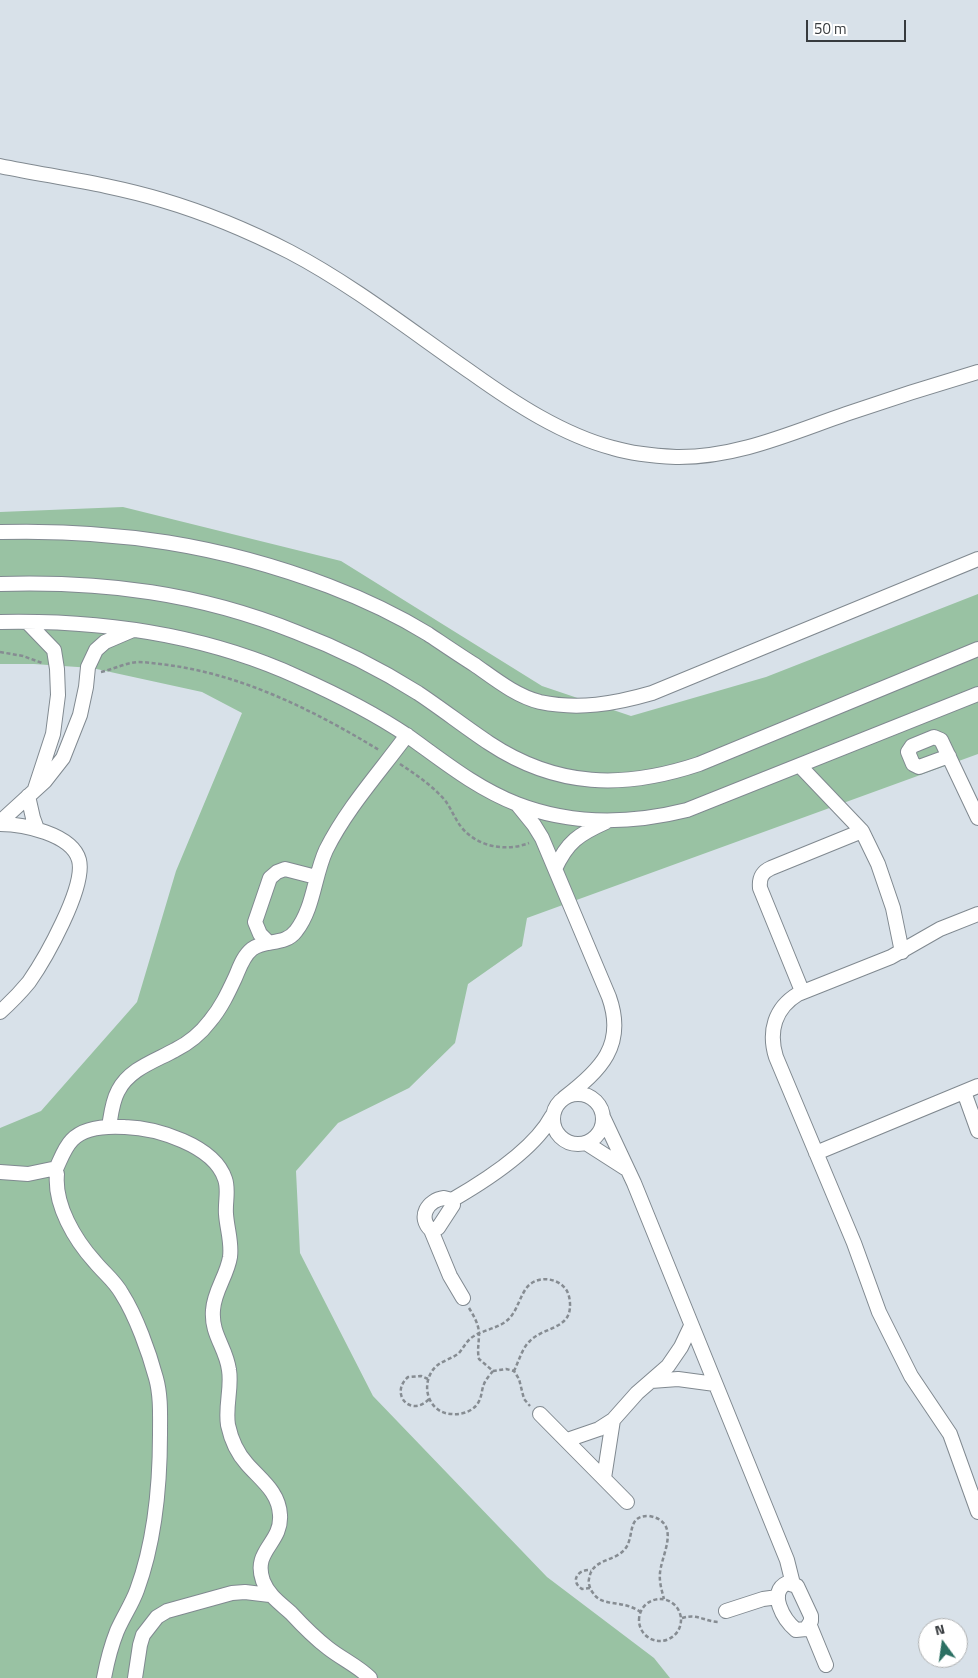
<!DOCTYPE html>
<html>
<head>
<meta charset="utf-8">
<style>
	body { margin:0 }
	#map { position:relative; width:978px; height:1678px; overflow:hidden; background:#d8e1e9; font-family:"Titillium Web",sans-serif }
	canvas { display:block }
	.north { position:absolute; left:918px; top:1618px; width:50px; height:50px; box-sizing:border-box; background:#fff; border:1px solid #afb1b2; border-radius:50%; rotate:346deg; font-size:14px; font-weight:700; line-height:20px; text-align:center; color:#373b3e }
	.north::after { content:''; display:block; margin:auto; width:18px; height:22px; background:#2c7063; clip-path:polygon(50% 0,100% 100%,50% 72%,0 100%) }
	.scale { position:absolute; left:806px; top:20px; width:100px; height:22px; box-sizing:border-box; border:2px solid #373b3e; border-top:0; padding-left:6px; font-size:15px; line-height:18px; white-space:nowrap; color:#373b3e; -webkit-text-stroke:4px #fff; paint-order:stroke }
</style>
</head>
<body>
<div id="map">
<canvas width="978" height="1678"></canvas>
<div class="north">N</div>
<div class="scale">50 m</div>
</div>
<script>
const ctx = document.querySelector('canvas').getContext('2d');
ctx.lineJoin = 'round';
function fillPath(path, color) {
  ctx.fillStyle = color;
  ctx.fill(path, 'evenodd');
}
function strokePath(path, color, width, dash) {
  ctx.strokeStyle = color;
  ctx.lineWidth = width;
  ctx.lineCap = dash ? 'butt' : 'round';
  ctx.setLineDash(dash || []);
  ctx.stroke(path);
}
fillPath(new Path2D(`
	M123 507 341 561 542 686 631 716 766 677 978 594V754L527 918 522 946 468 984 455 1043 409 1088 338 1123 296 1171 300 1253 373 1396 547 1577 654 1658 670 1678H0V1128L41 1111 137 1002 176 871 242 713 202 692 92 668 34 664H0V512Z`), '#99c2a3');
const minor = new Path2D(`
	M0 166C54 177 109 184 162 200 206 213 249 231 290 252 353 285 414 333 472 373 514 403 563 435 613 448 633 454 656 456 676 457 736 458 791 433 846 414 890 399 934 385 978 372
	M0 532C116 529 221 545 329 586 363 599 397 615 428 634 443 644 459 655 475 665 495 679 516 696 540 702 579 710 614 704 652 693L978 559
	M0 584C105 581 199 593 296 632 338 648 380 669 418 693 442 709 465 727 489 743 557 788 624 789 699 764L978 649
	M0 622C101 620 206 635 298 677 336 694 374 713 408 736 443 761 476 788 517 804 571 825 631 824 687 810L978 694
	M27 622 54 650 57 669 58 695 53 734 35 789
	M949 756 919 767 913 764 908 752 912 746 934 737 941 740 978 818
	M800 766 862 831
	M28 796 33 818 37 829
	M517 804 534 825 542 838 609 997C626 1045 601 1070 564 1098
	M0 822 45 781 63 758 80 715 86 687 88 667 96 650 105 642 133 630
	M0 824C23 824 72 834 79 860 86 887 45 959 29 982 20 993 10 1003 0 1012
	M555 869C567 842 579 834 606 822
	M978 914 940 929 891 957 798 994C775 1008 768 1031 776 1057L854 1243 879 1312 911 1376 950 1434 978 1512
	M269 943 260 934 255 922 270 878 277 872 285 869 316 877
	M802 991 760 888C759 878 762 872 771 868L862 831 878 864 893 908 902 952
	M964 1092 978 1131
	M553 1119a25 25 0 1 1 50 0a25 25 0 1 1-50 0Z
	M603 1117 634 1183 787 1560 793 1584
	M109 1127C111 1115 112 1102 118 1091 129 1069 155 1061 175 1050 189 1043 201 1033 210 1021 221 1008 228 993 235 978 239 969 243 956 252 949 265 939 285 946 296 931 314 908 314 876 326 850 347 808 379 773 407 735
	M586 1143 625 1168
	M816 1153 978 1086
	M55 1171C60 1161 64 1148 72 1140 84 1127 108 1126 125 1127 156 1128 214 1145 225 1179 229 1190 225 1202 226 1214 227 1229 232 1242 230 1257 227 1276 214 1291 213 1310 211 1335 226 1347 229 1370 232 1388 225 1406 228 1425 231 1439 237 1453 247 1464 261 1480 279 1492 280 1515 282 1544 252 1550 263 1581 269 1596 280 1603 291 1613 303 1626 315 1638 328 1648 342 1659 358 1666 370 1678
	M0 1172 28 1174 52 1169 57 1174C54 1205 75 1240 95 1262 104 1273 115 1281 122 1294 136 1316 149 1352 156 1378 161 1396 160 1415 160 1434 160 1486 155 1541 137 1590 132 1604 123 1617 117 1631 111 1646 107 1662 104 1678
	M444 1198 452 1200 453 1205 438 1228 431 1230C417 1217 428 1200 444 1198Z
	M452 1200C485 1181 534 1150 552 1116
	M431 1230 450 1276 463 1298
	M651 1381 678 1379 715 1384
	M540 1414 627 1502
	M567 1440 599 1429 613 1420 637 1393 668 1366 681 1347 691 1326
	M604 1478 613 1420
	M787 1583 797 1586 811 1616V1621L806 1629 796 1630C784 1620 767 1592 787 1583Z
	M726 1611 763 1599 778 1597
	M810 1626 826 1665
	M135 1678 140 1645 143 1635 157 1617 167 1611 232 1593 245 1592 270 1595`);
strokePath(minor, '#808990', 16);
strokePath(new Path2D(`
	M0 652 23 656 42 663
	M101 672C114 669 125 663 138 662 148 662 158 664 168 665 243 675 315 711 379 750
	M400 764C415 774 430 784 443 798 451 807 454 818 462 828 478 847 506 852 529 843
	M469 1308C474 1316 479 1325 479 1334 479 1343 477 1351 479 1359L493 1371 506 1369 514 1371 519 1379 524 1399 530 1406
	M493 1371C490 1375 486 1379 484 1384 482 1388 482 1394 480 1399 476 1410 464 1415 452 1414 446 1414 440 1412 435 1407 423 1395 425 1374 439 1364 445 1360 453 1358 459 1353 464 1347 467 1340 474 1336 482 1331 493 1329 502 1324 516 1316 517 1303 525 1290 534 1275 558 1276 567 1291 570 1297 571 1306 569 1313 564 1329 541 1329 530 1341 522 1348 519 1361 514 1371
	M428 1379 421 1376 408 1377C389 1394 411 1418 429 1399
	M590 1588 582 1589C571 1582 576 1571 588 1570L591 1571
	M639 1620a21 21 0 1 1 42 0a21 21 0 1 1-42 0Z
	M641 1612C636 1609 630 1606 624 1605 613 1602 600 1604 593 1593 590 1589 588 1583 589 1579 592 1558 615 1562 625 1549 635 1537 626 1515 649 1516 655 1517 661 1519 665 1525 673 1538 661 1559 660 1573 659 1582 662 1591 664 1599
	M682 1618C699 1613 704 1622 720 1622`), '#868c92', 2.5, [4, 2.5]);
strokePath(minor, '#fff', 14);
</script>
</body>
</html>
